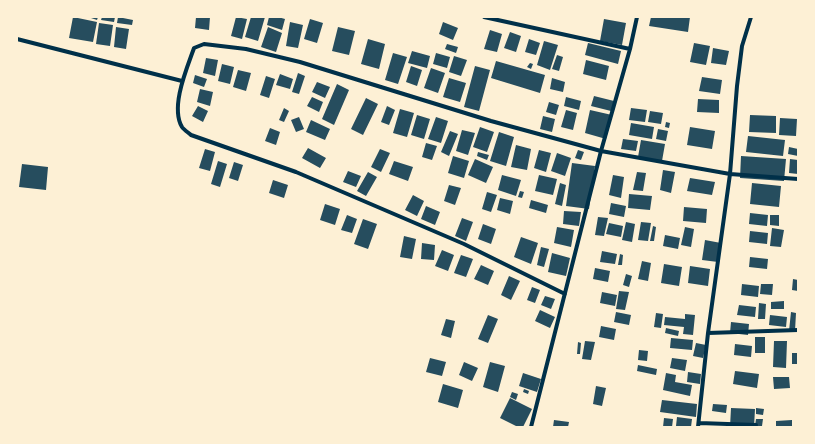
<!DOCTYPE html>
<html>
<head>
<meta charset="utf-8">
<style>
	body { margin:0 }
	#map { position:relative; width:815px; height:444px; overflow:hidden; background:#fdf0d5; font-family:"Asap Condensed",sans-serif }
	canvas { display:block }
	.frame { position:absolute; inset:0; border:18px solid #fdf0d5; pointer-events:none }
</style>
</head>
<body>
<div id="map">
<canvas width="815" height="444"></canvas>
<div class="frame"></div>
</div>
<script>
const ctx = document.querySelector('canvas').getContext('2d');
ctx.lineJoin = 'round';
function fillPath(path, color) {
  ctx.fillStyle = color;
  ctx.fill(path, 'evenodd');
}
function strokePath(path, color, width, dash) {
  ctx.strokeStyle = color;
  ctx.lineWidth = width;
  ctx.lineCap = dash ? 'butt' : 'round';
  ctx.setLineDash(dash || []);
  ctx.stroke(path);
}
fillPath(new Path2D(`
	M73 17 97 22 93 42 69 38Z
	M88 17H98L97 20Z
	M102 17H115L114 22 101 20Z
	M118 17 133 20 132 25 117 23Z
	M196 17H210L209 30 195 28Z
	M236 17 247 19 242 39 231 36Z
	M251 17H265L258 41 245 37Z
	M269 17H278L285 19 282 30 267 25Z
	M651 17H690L688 32 649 26Z
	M310 19 323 23 317 43 304 39Z
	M604 19 626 23 622 45 600 41Z
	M290 22 303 25 298 48 286 46Z
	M443 22 458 28 453 40 439 34Z
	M99 23 113 25 110 46 96 44Z
	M116 27 129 29 126 49 114 47Z
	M268 27 282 33 276 52 261 47Z
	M338 27 355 31 349 55 332 51Z
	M490 30 502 34 497 52 484 49Z
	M510 32 521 36 516 52 504 48Z
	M368 39 385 44 379 69 361 64Z
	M529 39 540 43 536 55 525 52Z
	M544 41 558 45 550 70 537 65Z
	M588 43 621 51 618 64 585 55Z
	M694 43 710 46 706 65 690 62Z
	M447 44 458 47 456 53 445 49Z
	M713 48 729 51 726 65 711 63Z
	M412 51 430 56 427 68 408 63Z
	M393 53 407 57 398 84 385 80Z
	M436 53 450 57 447 68 433 64Z
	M557 55 563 57 559 71 552 69Z
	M454 56 467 60 461 76 449 72Z
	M206 58 218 60 215 76 203 73Z
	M586 60 609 66 606 80 583 74Z
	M496 61 545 75 540 93 491 78Z
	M530 63 533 64 531 69 527 67Z
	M222 64 234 67 230 84 218 81Z
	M411 66 422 70 417 86 406 82Z
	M475 66 490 70 479 111 464 107Z
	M431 68 445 73 438 93 424 88Z
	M238 70 251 73 246 91 233 87Z
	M298 73 305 76 299 94 292 92Z
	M280 74 293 79 290 89 276 85Z
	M195 75 207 79 204 87 193 83Z
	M266 76 275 79 269 98 260 95Z
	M702 77 722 80 720 94 699 91Z
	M449 78 466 83 460 102 443 97Z
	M552 78 565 82 563 92 550 89Z
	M317 82 330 87 325 98 312 92Z
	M337 84 349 90 334 125 322 119Z
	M200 89 213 92 210 106 197 102Z
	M594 96 614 101 611 111 591 106Z
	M312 97 323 102 319 112 307 106Z
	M566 97 581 101 579 110 564 106Z
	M366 98 378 104 363 135 351 129Z
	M698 99 719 100V113L697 112Z
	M549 102 559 105 556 115 546 112Z
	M198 106 208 111 203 122 192 116Z
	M387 106 395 110 389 125 381 122Z
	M284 108 289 111 284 122 279 120Z
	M631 108 647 110 645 122 629 120Z
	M400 109 414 113 407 137 393 133Z
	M566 110 577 113 573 130 561 127Z
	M590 110 612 115 606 139 585 133Z
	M650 111 663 113 661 124 648 122Z
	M417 115 430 119 424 139 411 135Z
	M750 115 776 116V133L749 132Z
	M543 116 555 119 552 132 540 129Z
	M299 117 304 129 296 132 291 120Z
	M436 117 448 121 441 143 428 139Z
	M780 118 797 119 796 136 779 135Z
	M311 120 330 129 325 140 306 132Z
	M666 122 670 123 669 128 665 127Z
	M631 123 654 127 652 139 629 135Z
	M480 127 494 132 487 152 473 147Z
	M690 127 715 131 712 149 687 145Z
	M270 128 280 132 276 145 265 141Z
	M658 129 668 131 666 141 656 139Z
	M462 130 475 133 468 155 456 151Z
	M450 131 458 134 449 156 441 152Z
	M499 132 514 137 506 166 490 161Z
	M748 136 785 140 783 156 746 152Z
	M623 139 638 141 636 151 621 149Z
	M641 140 665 144 662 161 638 157Z
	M426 143 437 146 432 160 422 157Z
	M516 145 531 149 527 170 511 167Z
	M789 147 798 149V156L788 154Z
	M308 148 326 158 320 168 302 158Z
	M205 149 215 152 210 171 199 168Z
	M380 149 390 153 381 172 371 167Z
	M539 150 551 153 546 172 534 168Z
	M578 150 584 152 581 160 575 158Z
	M478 152 489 155 487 160 477 156Z
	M557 153 571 158 565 176 551 171Z
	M453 156 469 161 464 178 448 173Z
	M741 156 786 159 784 181 740 178Z
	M475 159 493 167 486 183 468 175Z
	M790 159 798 160V174L789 173Z
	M218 161 227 164 220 187 211 184Z
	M394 161 413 167 408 181 389 174Z
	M234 162 243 165 238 181 229 178Z
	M572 163 595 166 589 209 566 206Z
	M22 164 48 167 46 190 19 187Z
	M663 170 675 172 671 193 660 190Z
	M348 171 361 176 356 187 343 182Z
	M368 172 377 177 366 196 357 191Z
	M637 172 646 173 643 191 633 190Z
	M502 175 521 180 516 196 498 190Z
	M539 175 557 179 553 195 535 191Z
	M613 175 624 177 621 198 609 195Z
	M690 178 715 182 712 195 687 191Z
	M273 180 288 185 284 198 269 193Z
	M560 183 566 185 562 206 555 204Z
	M752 183 781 186 779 207 750 204Z
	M449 185 461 188 455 205 444 201Z
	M520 191 524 192 522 198 518 197Z
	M487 192 497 195 491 212 482 209Z
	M629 194 652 196 650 210 628 208Z
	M413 195 424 201 417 216 405 210Z
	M500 198 513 201 510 214 497 210Z
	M531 200 548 205 546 213 529 208Z
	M611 203 626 206 624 217 609 214Z
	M325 204 340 209 335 225 320 220Z
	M426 206 440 212 435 225 421 219Z
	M684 207 707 209 706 223 683 221Z
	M564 211 581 212 579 226 563 224Z
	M750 213 768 215 767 226 749 224Z
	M347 215 357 219 352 233 341 230Z
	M770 215H779V226L770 225Z
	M598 217 608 218 604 236 595 235Z
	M462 218 473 222 466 241 455 236Z
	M363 219 377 224 368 249 354 244Z
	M626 222 635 224 632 242 622 240Z
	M641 222 651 223 648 241 638 240Z
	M609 223 623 226 621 237 606 234Z
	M483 224 496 229 491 244 478 239Z
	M653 226 656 227 654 241H650Z
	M557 227 574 230 571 247 554 243Z
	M685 227 694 229 691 247 681 245Z
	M772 228 784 230 781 247 770 246Z
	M750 231 768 233 767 244 749 242Z
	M665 235 680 238 678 249 663 246Z
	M404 236 416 239 412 259 400 257Z
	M521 237 538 243 531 264 514 257Z
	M705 240 721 243 718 262 702 260Z
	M422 243 435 245 434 260 421 259Z
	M541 247 549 249 544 267 537 265Z
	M442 250 454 255 448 271 435 266Z
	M602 251 617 254 615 264 600 262Z
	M552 253 570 258 566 276 548 272Z
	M620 254 623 255 622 265H618Z
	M461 255 473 259 466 277 454 273Z
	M750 257 768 259 767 269 749 267Z
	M642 261 651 263 648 281 638 279Z
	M664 264 682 267 679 286 661 283Z
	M481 265 494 271 488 285 474 279Z
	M690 266 710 269 708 286 688 283Z
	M595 268 610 271 608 282 593 279Z
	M626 274 632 276 629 287 623 285Z
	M509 276 520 281 511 300 501 295Z
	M793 279 798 280V291L792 290Z
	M742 284 759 286 758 297 741 295Z
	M761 284H773L772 295 760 294Z
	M532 287 540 290 535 303 527 300Z
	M619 291 629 292 625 310 616 309Z
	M602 292 617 295 615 306 600 303Z
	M545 296 555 299 551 309 541 305Z
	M784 301V309H771V302Z
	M759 303 766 304 765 319H758Z
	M739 305 756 307 755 317 737 315Z
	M540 310 555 317 550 328 535 321Z
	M616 312 631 315 629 325 614 322Z
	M791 312 796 313 795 331H789Z
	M656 313 663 314 661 328 654 327Z
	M685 314 695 315 693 335 683 334 684 327 664 325 665 317 685 319Z
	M488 315 498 319 488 343 478 339Z
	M770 315 787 317 786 327 769 325Z
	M446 319 455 321 451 338 441 335Z
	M731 322 749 324 748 335 730 333Z
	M601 326 616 329 614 340 599 337Z
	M666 328 679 331 678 336 665 333Z
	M755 337H765V353H755Z
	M671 338 693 340 692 350 670 348Z
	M585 341 595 342 591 360 582 359Z
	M774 341H787L786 368 773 367Z
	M578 342 581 343 580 354H577Z
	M696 343 706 345 703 358 693 356Z
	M735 344 752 346 751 357 734 355Z
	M639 350 648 351 647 361 638 360Z
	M792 353H798V364H792Z
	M430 358 446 362 442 376 426 372Z
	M672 358 687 360 685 371 670 368Z
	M464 362 478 368 472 381 459 375Z
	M490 362 505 366 498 392 483 387Z
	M638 365 657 369 656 375 637 371Z
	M735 371 759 374 757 388 733 384Z
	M688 372 701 374 700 384 687 382Z
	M523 373 541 379 537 392 519 386Z
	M666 373 676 375 675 382 692 385 690 396 663 390Z
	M773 377H789L790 388 774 389Z
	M443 384 463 390 458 408 438 402Z
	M596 386 606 388 602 406 593 404Z
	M524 389 529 391 528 394 523 392Z
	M512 392 518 394 516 400 510 397Z
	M510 398 532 409 523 427H518L500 418Z
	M662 400 697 404 696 417 660 412Z
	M713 404 727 405 726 413 712 411Z
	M731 408 755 409 754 427H730Z
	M756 408 764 409 763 415 756 414Z
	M677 417 692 419 691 427 676 426Z
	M664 418 673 419 672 427H663Z
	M756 419H763L762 426H755Z
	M554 420 569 422 568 427H553Z
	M792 420V427H776V421Z`), '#264d5e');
strokePath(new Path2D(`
	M484 17 630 49
	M17 39 182 81
	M565 294 464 244 296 172 191 135C189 133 184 130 182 127 170 107 187 68 194 48L204 44 246 49 300 62 491 121 601 151 730 174 798 179
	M708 333 798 330
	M699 423 756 425
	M531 427 601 151 630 49 637 17
	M698 427 708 333 730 174 737 86 742 46 751 17`), '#003049', 4);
</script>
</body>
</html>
